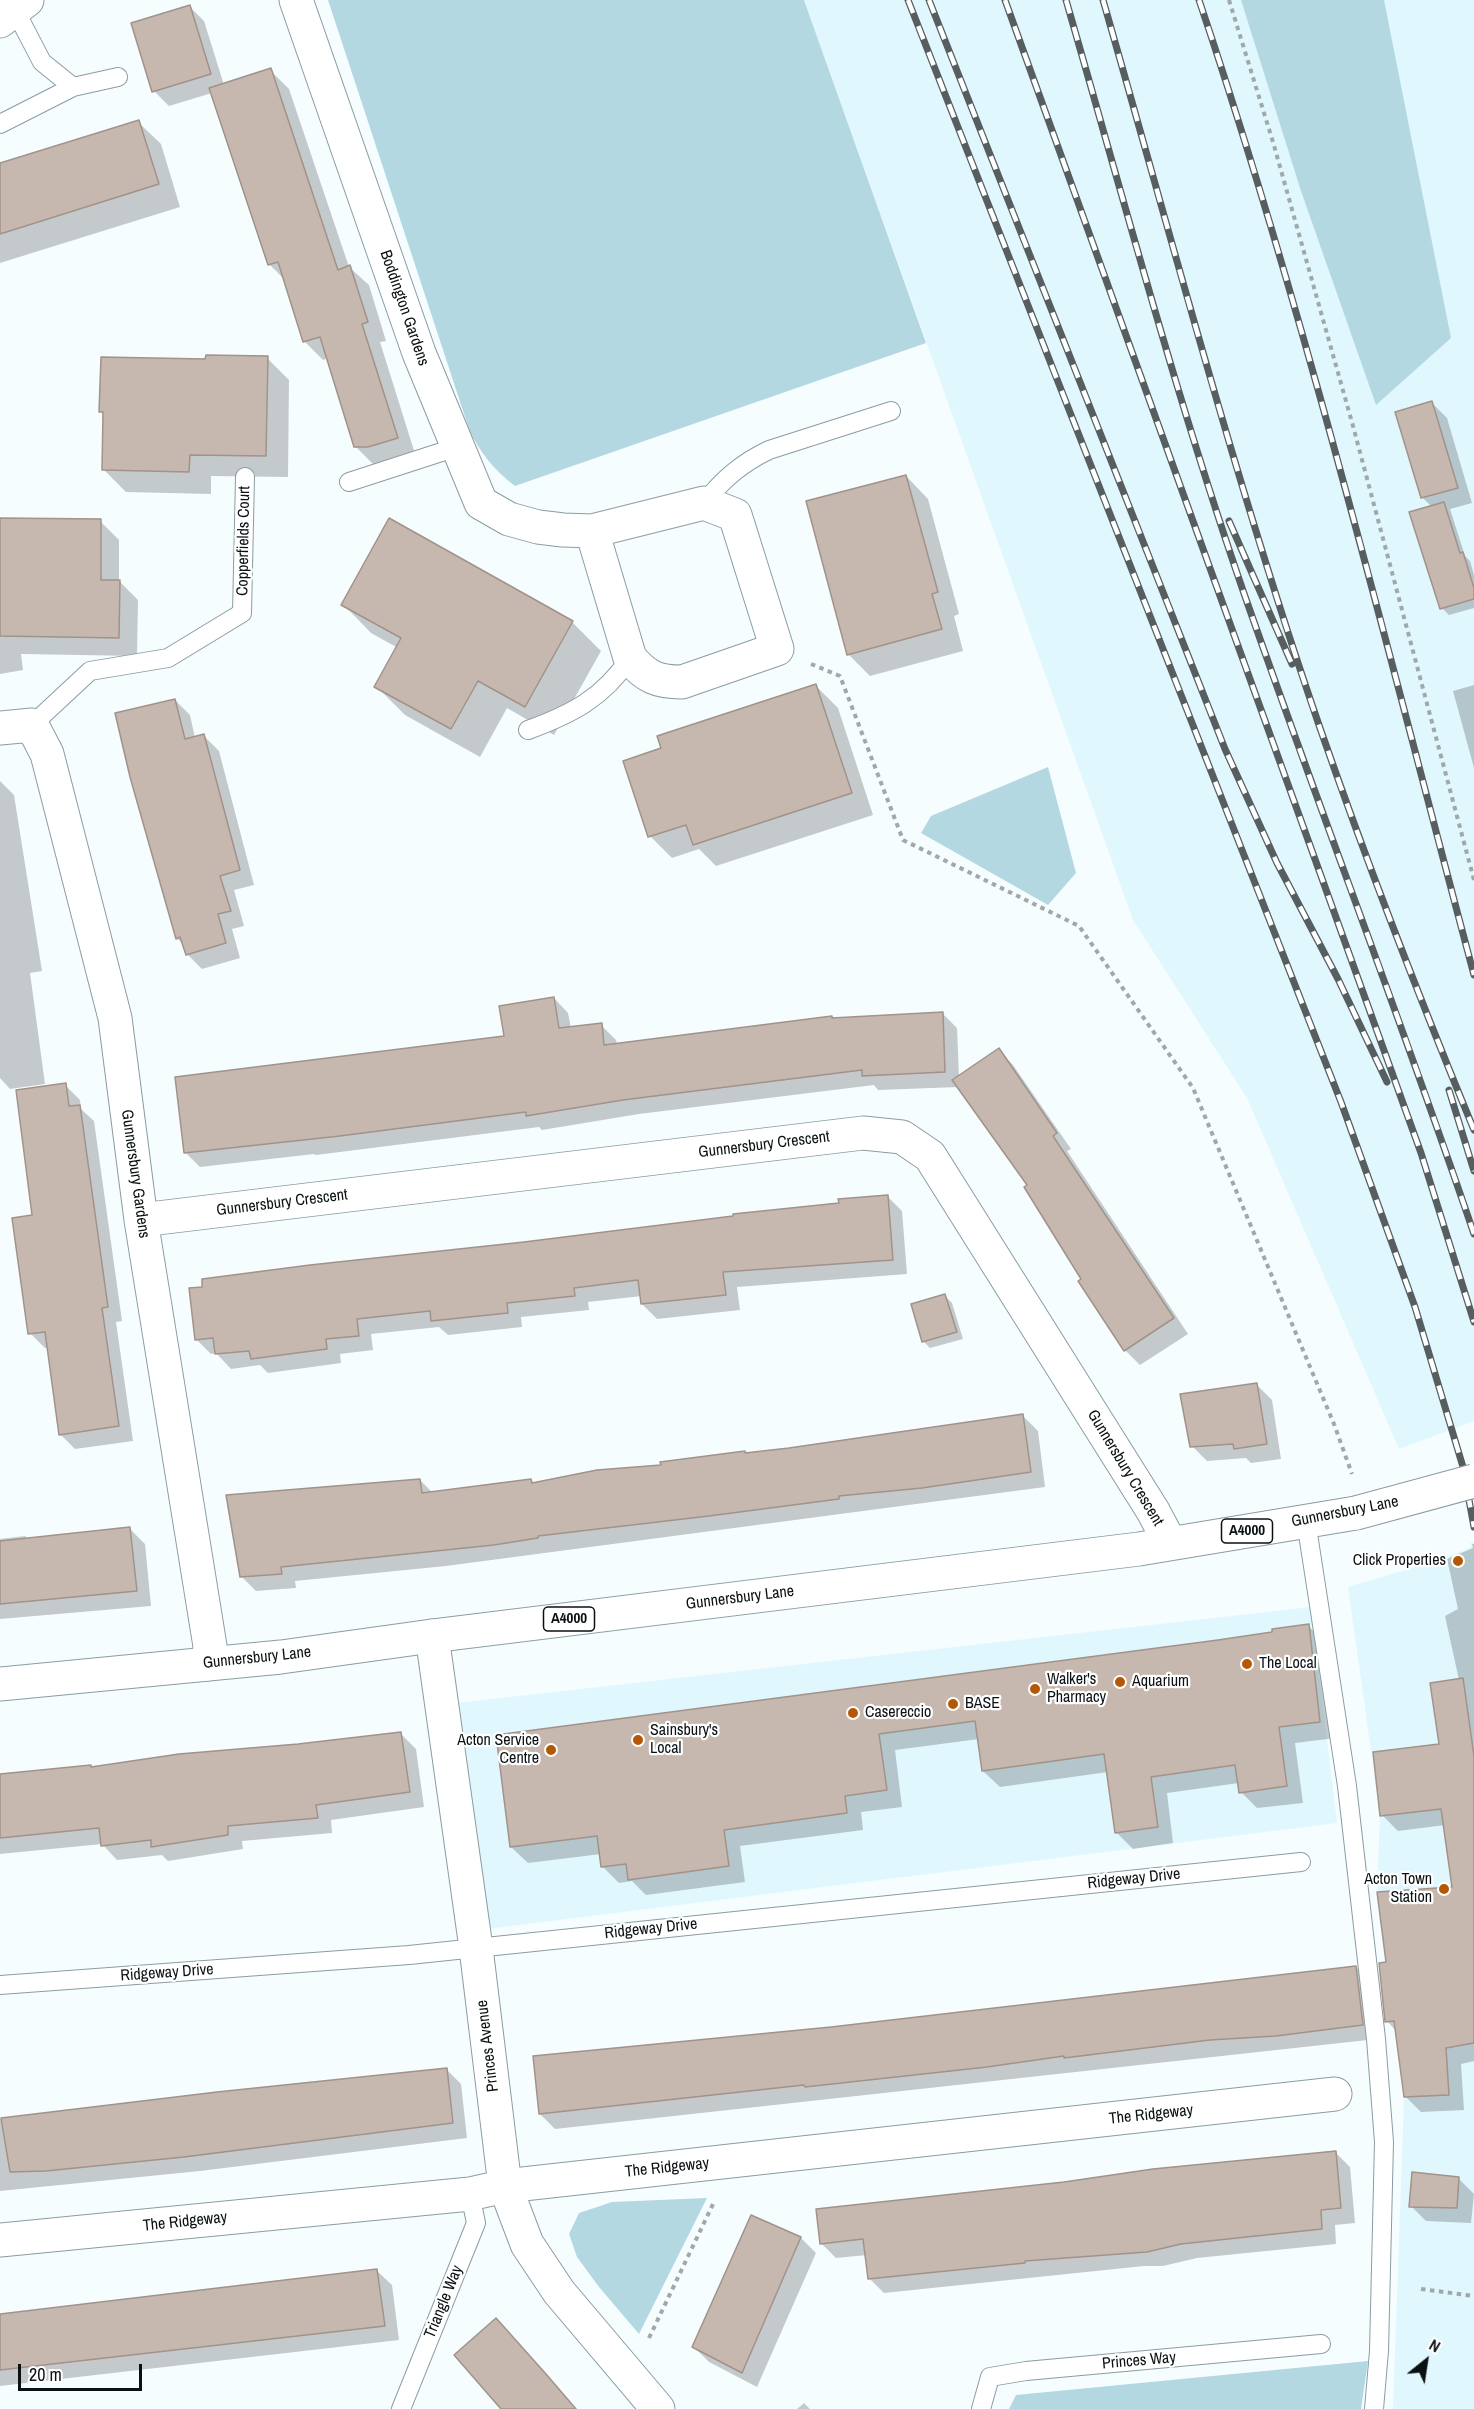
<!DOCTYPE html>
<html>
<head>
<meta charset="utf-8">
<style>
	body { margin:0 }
	#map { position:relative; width:1474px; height:2409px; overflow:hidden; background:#f5fdff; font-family:"Archivo Narrow",sans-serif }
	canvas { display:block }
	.north { position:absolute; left:1396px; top:2331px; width:60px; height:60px; -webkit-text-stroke:4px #fff; paint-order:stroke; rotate:30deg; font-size:16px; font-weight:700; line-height:24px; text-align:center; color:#0b1113 }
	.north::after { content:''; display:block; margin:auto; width:21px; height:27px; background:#0b1113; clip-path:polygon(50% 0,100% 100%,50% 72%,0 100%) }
	.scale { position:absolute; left:18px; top:2364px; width:124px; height:27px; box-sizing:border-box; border:3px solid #0b1113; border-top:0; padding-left:8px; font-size:18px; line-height:21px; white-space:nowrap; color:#0b1113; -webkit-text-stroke:4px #fff; paint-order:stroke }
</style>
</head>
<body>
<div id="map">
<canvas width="1474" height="2409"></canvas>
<div class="north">N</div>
<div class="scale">20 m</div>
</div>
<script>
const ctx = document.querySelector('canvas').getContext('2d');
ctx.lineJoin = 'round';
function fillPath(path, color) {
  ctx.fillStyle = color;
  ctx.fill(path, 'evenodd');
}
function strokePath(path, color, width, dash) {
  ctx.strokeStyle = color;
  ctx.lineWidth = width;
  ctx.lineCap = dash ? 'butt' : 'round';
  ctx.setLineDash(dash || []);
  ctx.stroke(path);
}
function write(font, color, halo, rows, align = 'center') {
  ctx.font = font + ' "Archivo Narrow",sans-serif';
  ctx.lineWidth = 4.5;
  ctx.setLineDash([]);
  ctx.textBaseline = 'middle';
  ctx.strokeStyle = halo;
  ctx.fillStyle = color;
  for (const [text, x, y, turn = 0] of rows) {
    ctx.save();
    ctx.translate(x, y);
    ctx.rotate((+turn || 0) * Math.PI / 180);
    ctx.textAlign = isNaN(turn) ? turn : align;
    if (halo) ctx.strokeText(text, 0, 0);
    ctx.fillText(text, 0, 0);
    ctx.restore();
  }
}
fillPath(new Path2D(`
	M804 0H1474V1421L1399 1449 1247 1098 1133 920Z
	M1474 1542V2409H1393L1404 2097 1377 1892 1380 1815 1348 1587 1445 1558 1471 1547 1470 1543Z
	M1311 1607 1337 1823 479 1930 456 1703Z`), '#e1f7fe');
fillPath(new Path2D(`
	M328 0H804L926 343 515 486C494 470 480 453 469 429Z
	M1241 0H1384L1451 338 1376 405 1301 191Z
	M1048 767 1076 873 1048 905 921 833 931 816Z
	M707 2198 639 2334 599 2287 577 2257 569 2234 579 2213 612 2202Z
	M1368 2361 1361 2409H1009L1016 2395Z`), '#b4d8e2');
fillPath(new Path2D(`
	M189 6 204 21 224 85 270 70 289 89 349 267 369 285 386 341 380 342 416 457 375 466 356 447 328 358 323 360 304 341 285 280 269 264 212 93 169 106 154 91Z
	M138 122 161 144 180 207 0 263V165Z
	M267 358 289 380 288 477 211 476V494L126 492 104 470 105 416 101 412 207 361Z
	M1432 403 1447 418 1472 503 1450 509 1465 556 1470 561 1474 575V608L1449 615 1442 608 1432 507 1423 498 1397 413Z
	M906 476 928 499 959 614 954 616 963 651 870 676 848 654Z
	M100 521 119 540V581L138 600 137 656 21 654 23 670 0 674V591Z
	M343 604 572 622 601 651 554 735 507 708 480 757 405 715 376 686 398 648 371 633Z
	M1474 685V768L1453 691Z
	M816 686 838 708 873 815 716 866 699 849 672 858 650 836 663 749Z
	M175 700 190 715 195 738 204 736 219 751 254 885 234 890 244 926 232 929 240 958 202 969 187 954 184 945 177 938Z
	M0 781 14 795 42 971 30 973 45 1084 10 1089 0 1078Z
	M554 998 568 1013 571 1028 601 1025 616 1040 617 1044 834 1020 942 1013 957 1028 959 1077 999 1050 1013 1065 1071 1149 1067 1151 1188 1334 1140 1365 1125 1350 1029 1185 959 1087 878 1090 874 1085 639 1114 542 1130 539 1127 316 1155 314 1154 200 1167 185 1152 505 1037Z
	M65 1085 80 1100 81 1109 94 1121 122 1321 116 1322 133 1441 75 1449 60 1434 48 1348H45L30 1333 34 1217Z
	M887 1196 902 1211 907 1274 737 1287 740 1310 657 1319 642 1304V1296L588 1302 589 1310 521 1317 522 1327 448 1335 439 1327 371 1334 373 1350 340 1354 341 1363 268 1373 260 1365 231 1369 216 1353 211 1354 196 1339 525 1244 840 1205Z
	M945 1296 952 1303 963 1339 930 1348 923 1341Z
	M1257 1385 1272 1400 1281 1459 1251 1463 1246 1458 1207 1461 1192 1446Z
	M1023 1416 1038 1431 1045 1487 446 1566 295 1581 296 1588 256 1591 241 1576 420 1480 433 1493 531 1480 534 1484Z
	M130 1529 145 1544 151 1606 0 1619V1539L25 1536 29 1540Z
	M1472 1544H1474V2061L1461 2064 1464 2110 1421 2112 1405 2096 1396 2031 1387 2021 1388 1964 1454 1888 1445 1825 1398 1831 1382 1815 1441 1746 1459 1680 1445 1616 1458 1609 1447 1559 1473 1548Z
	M1308 1626 1325 1642 1336 1738 1295 1743 1303 1803 1257 1808 1241 1792 1239 1783 1167 1793 1173 1843 1133 1849 1116 1832 1108 1772 1000 1787 983 1771 979 1739 895 1750 902 1807 861 1812 863 1830 740 1846 745 1882 646 1895 632 1881 619 1883 602 1866 601 1854 528 1863 511 1847 497 1736 1218 1642Z
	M401 1734 416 1749 424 1807 331 1820 332 1833 242 1841 243 1849 168 1861 162 1855 117 1860 102 1844 0 1854V1777Z
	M1356 1967 1371 1982 1377 2039 555 2129 540 2114 831 2029Z
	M446 2069 461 2084 467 2138 200 2171 0 2191V2119Z
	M1335 2152 1350 2167 1355 2223 1335 2225 1336 2244 1197 2258 1163 2266H1144L884 2293 869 2278 867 2255 836 2258 821 2243Z
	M1459 2179 1474 2194 1471 2223 1426 2221 1411 2206Z
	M751 2217 801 2238 816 2253 757 2387 709 2362 694 2347Z
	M377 2271 392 2285 399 2340 0 2386V2315Z
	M804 2403 810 2409H797Z`), '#0003');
const building = new Path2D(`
	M190 5 211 74 152 92 131 23Z
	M271 68 338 270 350 265 368 322 362 324 398 438 368 447H354L320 337 303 342 278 262 268 265 209 88Z
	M139 120 159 184 0 234V163Z
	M206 355 268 356 266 456 190 455 189 472 102 470 103 412H99L101 357 205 359Z
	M1432 401 1458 488 1421 498 1395 412Z
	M906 475 938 592 932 594 942 629 847 655 806 501Z
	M1444 502 1460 553 1463 552 1474 588V599L1440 609 1409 512Z
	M0 518 101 519V580H120L119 638 0 636Z
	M389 518 573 621 525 707 478 681 451 729 374 687 401 638 341 605Z
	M816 684 852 793 693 845 686 825 648 837 623 761 661 748 657 736Z
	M175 699 185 739 204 734 240 870 220 876 231 911 218 914 226 943 186 955 180 937 176 939 130 777 115 713Z
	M554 997 559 1028 602 1023 604 1045 832 1016V1018L943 1012 945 1072 862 1076V1070L623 1100 526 1116V1112L340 1136 184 1153 175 1077 504 1036 499 1006Z
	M999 1048 1057 1133 1053 1136 1174 1318 1124 1351 1078 1281 1081 1279 1024 1187 1027 1185 952 1080Z
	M66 1083 69 1106 80 1105 108 1307 102 1308 119 1426 59 1435 45 1332 28 1334 12 1218 32 1215 16 1090Z
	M888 1195 893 1260 723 1272 726 1295 641 1304 638 1280 574 1288 575 1296 507 1303 508 1313 431 1321 430 1311 357 1319 359 1336 326 1339 327 1349 251 1359 249 1351 215 1354 213 1338 195 1340 189 1288 202 1287V1279L310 1265 524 1242 733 1216V1214L839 1203 838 1199Z
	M945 1294 957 1332 922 1342 911 1304Z
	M1257 1383 1267 1444 1234 1449 1233 1444 1190 1447 1180 1394Z
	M1023 1414 1031 1472 922 1488 839 1496V1499L709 1516 538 1536V1538L494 1545 281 1567 282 1574 240 1577 226 1495 420 1479 422 1493 531 1479 532 1483 597 1470 661 1465 660 1462 745 1451V1453L789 1448Z
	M130 1527 137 1591 0 1604V1541Z
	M1309 1624 1320 1722 1279 1727 1287 1786 1239 1793 1235 1765 1151 1777 1158 1827 1115 1833 1104 1754 982 1771 975 1721 879 1734 887 1790 845 1796 847 1813 724 1830 729 1866 628 1880 626 1864 601 1867 597 1836 510 1847 496 1735 1218 1640 1272 1632V1629Z
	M1463 1678 1474 1756V2043L1446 2048 1449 2095 1404 2097 1394 2021 1385 2022 1379 1963 1386 1962 1377 1892 1452 1887 1441 1809 1380 1816 1373 1752 1439 1744 1430 1683Z
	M401 1732 410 1792 316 1805 318 1818 228 1826V1835L151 1847V1840L101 1846 99 1828 0 1838V1774L91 1765V1767L179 1754 298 1744Z
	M1356 1966 1363 2025 1276 2036 1210 2040 1064 2058V2056L987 2067 805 2087 804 2085 539 2114 533 2056 831 2027Z
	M447 2068 453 2123 184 2157 46 2171 10 2172 1 2118 217 2092Z
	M1336 2151 1341 2208 1321 2210 1322 2229 1181 2244 1147 2252 1025 2261V2263L868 2279 863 2239 820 2244 816 2209 1064 2182 1153 2169Z
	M1412 2172 1459 2177 1457 2208 1409 2207Z
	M751 2215 801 2237 742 2373 692 2347Z
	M377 2269 385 2326 0 2370V2314Z
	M496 2318 546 2374 576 2409H501L454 2355Z`);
fillPath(building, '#c7b8af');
strokePath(building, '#a1928a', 1.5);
const lane = new Path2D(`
	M15 10 42 62 73 87 118 77
	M0 124 73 87
	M349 482 457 447
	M704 503C723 479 742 463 769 450L891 411
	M32 725 90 671 168 658 242 613 245 477
	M528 730C572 714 603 698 630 658
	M1306 1521 1347 1786 1376 2039 1384 2142 1379 2351 1374 2409
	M0 1985 409 1955 1301 1862
	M401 2409 476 2223 470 2194
	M981 2409 990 2377 1026 2371 1321 2344`);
const street = new Path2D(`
	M296 0 419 353 481 503 509 519 538 527 563 530 592 531 704 503 735 515 777 649 682 682C657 682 646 677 630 658L592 531
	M0 21 27 0
	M0 728 32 725 47 754 115 1018 141 1220 210 1646 208 1664
	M141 1220 863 1133 902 1137 930 1156 1153 1511 1170 1543
	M432 1636 476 1948 505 2186 527 2244 559 2292 658 2409
	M0 2240 470 2194 505 2186 1335 2094`);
const primary = new Path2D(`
	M0 1684 281 1657 432 1636 1139 1549 1356 1513`);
strokePath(lane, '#8b9ca2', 20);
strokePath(street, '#8b9ca2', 35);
strokePath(primary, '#8b9ca2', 35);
strokePath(new Path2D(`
	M1229 0 1273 142 1353 426 1474 880
	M811 664 840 676 903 840 1079 926 1193 1088 1334 1424 1352 1474
	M1421 2289 1474 2296
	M649 2338 714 2202`), '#a1a8aa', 4, [4.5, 4.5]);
strokePath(lane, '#fff', 18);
strokePath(street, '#fff', 33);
strokePath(primary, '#fff', 33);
const rail = new Path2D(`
	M908 0 1341 1102 1415 1307 1463 1467 1474 1527
	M929 0 1225 749 1277 863 1338 979 1387 1082
	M1005 0 1421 1153 1474 1322
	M1066 0C1126 207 1181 416 1253 619 1325 824 1404 1028 1474 1234
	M1103 0C1173 243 1237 488 1320 728 1367 863 1419 997 1474 1130
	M1199 0C1307 320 1387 649 1474 975
	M1229 521 1292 664
	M1449 1090 1474 1171`);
strokePath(rail, '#575e60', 7);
strokePath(rail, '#fff', 4.5, [14]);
const primaryBridge = new Path2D(`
	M1356 1513 1474 1481`);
strokePath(primaryBridge, '#8b9ca2', 35, []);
strokePath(primaryBridge, '#fff', 33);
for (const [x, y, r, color] of [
	[1458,1561,6,"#b55806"],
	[1247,1664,6,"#b55806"],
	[1120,1682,6,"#b55806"],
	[1035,1689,6,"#b55806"],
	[953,1704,6,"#b55806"],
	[853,1713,6,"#b55806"],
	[638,1740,6,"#b55806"],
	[551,1750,6,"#b55806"],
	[1444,1889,6,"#b55806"]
]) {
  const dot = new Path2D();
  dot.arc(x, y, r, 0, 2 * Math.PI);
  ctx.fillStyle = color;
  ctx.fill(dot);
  strokePath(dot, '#fff', 2);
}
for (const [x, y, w] of [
	[1247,1531,51],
	[569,1619,51]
]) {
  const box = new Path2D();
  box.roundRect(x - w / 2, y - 12, w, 24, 4.5);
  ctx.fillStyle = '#fff';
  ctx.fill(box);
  strokePath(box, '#0b1113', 1.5);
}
write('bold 15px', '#0b1113', null, [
	["A4000",1247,1531],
	["A4000",569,1619]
]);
write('16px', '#0b1113', '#fff', [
	["Boddington Gardens",404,308,71],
	["Copperfields Court",244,541,-89],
	["Gunnersbury Crescent",764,1145,-7],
	["Gunnersbury Gardens",135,1174,82],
	["Gunnersbury Crescent",282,1203,-7],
	["Gunnersbury Crescent",1125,1468,59],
	["Gunnersbury Lane",1345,1512,-11],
	["Gunnersbury Lane",740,1598,-7],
	["Gunnersbury Lane",257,1658,-6],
	["Ridgeway Drive",1134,1879,-6],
	["Ridgeway Drive",651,1929,-6],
	["Ridgeway Drive",167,1973,-4],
	["Princes Avenue",488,2046,-97],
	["The Ridgeway",1151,2115,-6],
	["The Ridgeway",667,2168,-6],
	["The Ridgeway",185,2222,-6],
	["Triangle Way",444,2302,-68],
	["Princes Way",1139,2361,-5]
]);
write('16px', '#0b1113', '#fff', [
	["Click Properties",1446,1561,"right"],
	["The Local",1259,1664],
	["Walker's",1047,1680],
	["Pharmacy",1047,1698],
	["Aquarium",1132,1682],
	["BASE",965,1704],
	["Casereccio",865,1713],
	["Sainsbury's",650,1731],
	["Local",650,1749],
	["Acton Service",539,1741,"right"],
	["Centre",539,1759,"right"],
	["Acton Town",1432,1880,"right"],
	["Station",1432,1898,"right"]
], 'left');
</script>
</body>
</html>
